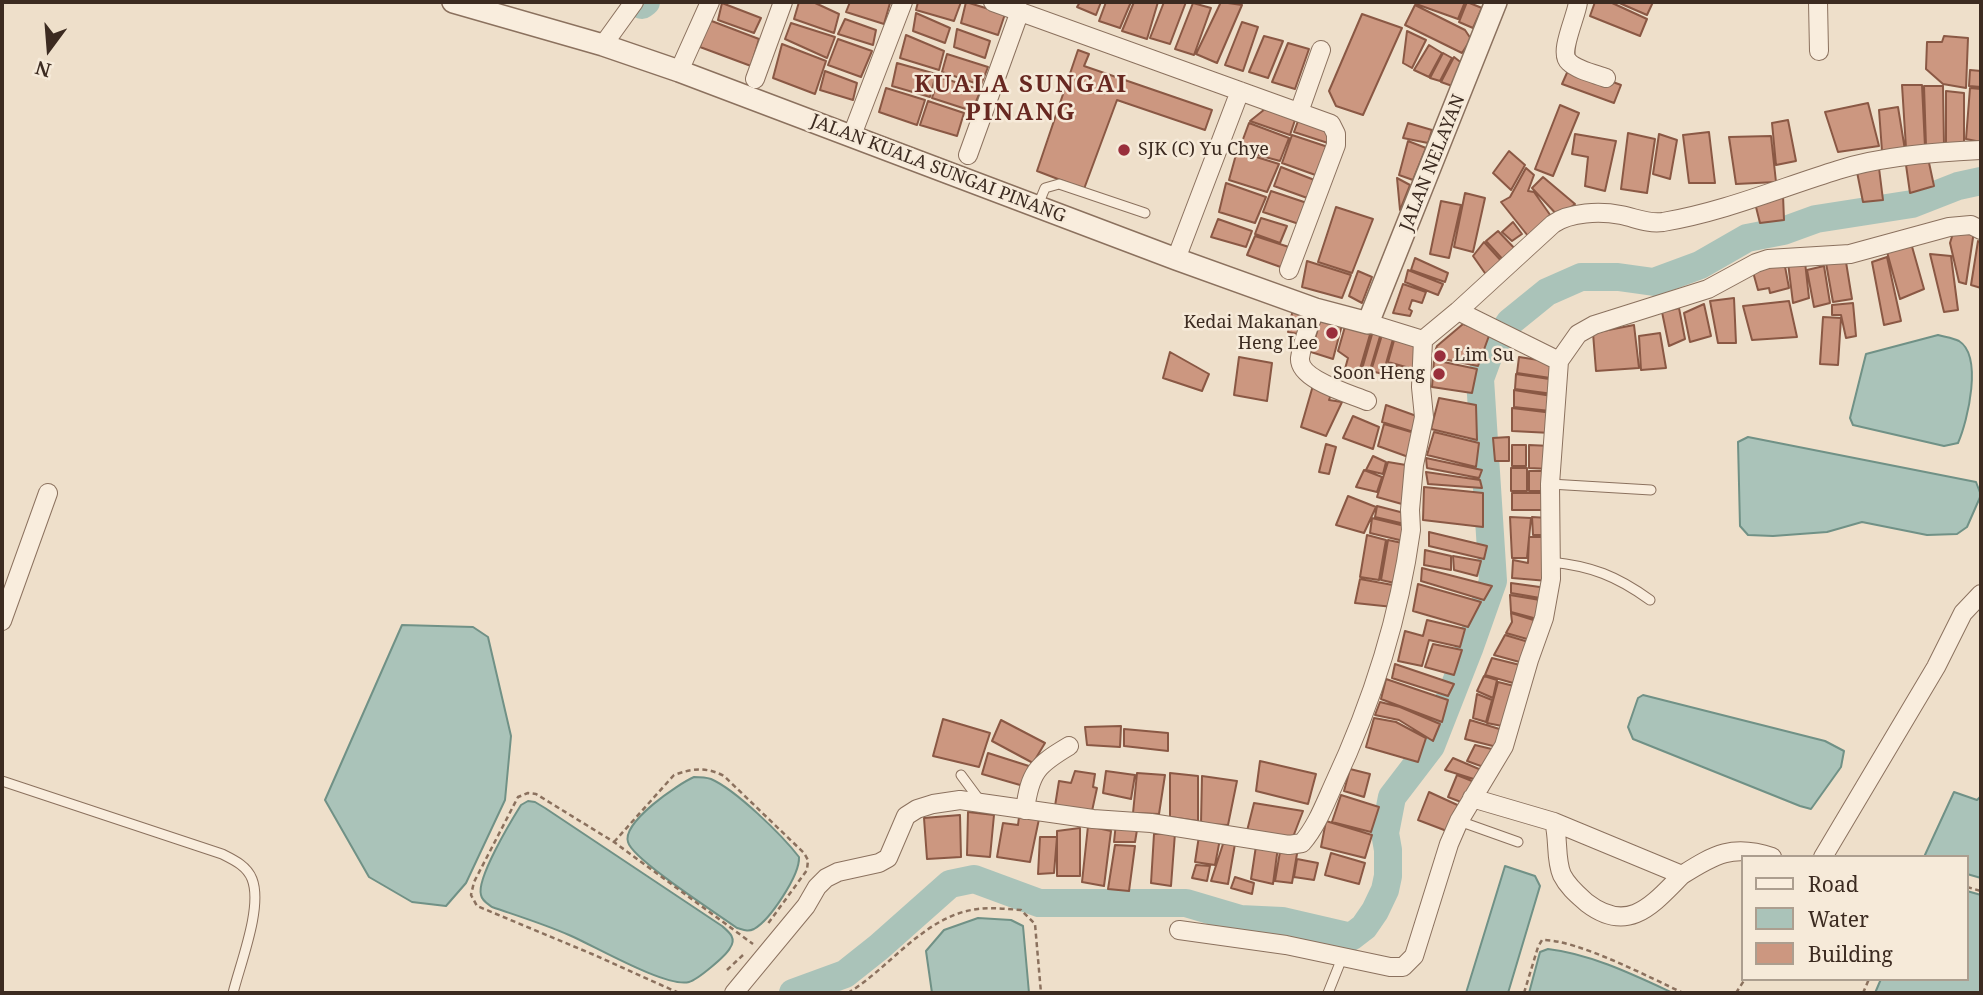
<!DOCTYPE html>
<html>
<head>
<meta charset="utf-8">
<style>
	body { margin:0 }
	#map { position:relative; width:1983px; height:995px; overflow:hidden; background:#eedfca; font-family:"Noto Serif",serif }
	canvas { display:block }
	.frame { position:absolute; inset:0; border:4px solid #3c2b21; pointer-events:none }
	.legend { position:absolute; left:1741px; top:855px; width:228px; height:126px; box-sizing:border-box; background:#f6ead9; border:2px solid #ac9e8f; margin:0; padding:9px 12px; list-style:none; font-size:21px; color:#3c2b21 }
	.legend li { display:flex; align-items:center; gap:14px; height:35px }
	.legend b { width:35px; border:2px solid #ac9e8f }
	.north { position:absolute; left:14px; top:14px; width:70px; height:70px; -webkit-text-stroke:5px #f6ead9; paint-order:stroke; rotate:196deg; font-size:19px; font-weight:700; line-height:28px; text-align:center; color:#3c2b21 }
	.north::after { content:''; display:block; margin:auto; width:24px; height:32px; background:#3c2b21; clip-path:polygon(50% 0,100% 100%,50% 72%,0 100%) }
</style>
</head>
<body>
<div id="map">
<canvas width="1983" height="995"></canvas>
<div class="frame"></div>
<ul class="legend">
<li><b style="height:9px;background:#f9eddd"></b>Road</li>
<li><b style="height:19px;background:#aac3b9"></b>Water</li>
<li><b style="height:19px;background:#cc9780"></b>Building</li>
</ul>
<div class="north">N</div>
</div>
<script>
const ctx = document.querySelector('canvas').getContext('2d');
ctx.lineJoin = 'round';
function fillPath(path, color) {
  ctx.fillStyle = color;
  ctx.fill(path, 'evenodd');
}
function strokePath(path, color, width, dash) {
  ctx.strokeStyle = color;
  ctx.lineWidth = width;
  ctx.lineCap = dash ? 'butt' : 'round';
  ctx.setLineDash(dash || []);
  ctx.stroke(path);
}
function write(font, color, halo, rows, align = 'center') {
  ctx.font = font + ' "Noto Serif",serif';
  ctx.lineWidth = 5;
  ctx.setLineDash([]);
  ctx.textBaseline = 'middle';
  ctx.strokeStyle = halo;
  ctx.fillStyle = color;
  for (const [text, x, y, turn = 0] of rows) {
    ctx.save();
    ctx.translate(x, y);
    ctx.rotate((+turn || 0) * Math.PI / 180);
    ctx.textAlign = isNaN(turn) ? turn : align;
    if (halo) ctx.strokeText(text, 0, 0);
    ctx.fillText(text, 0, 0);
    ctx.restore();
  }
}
const water = new Path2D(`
	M1938 335C1945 337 1953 338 1959 341 1983 356 1968 420 1958 443L1944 446 1853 425 1850 418 1866 354Z
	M1748 437 1976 482 1981 495 1967 527 1957 534 1927 535 1862 522 1827 532 1773 536 1748 535 1740 526 1738 442Z
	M402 625 473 627 488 637 511 736 505 800 466 883 446 906 412 902 369 877 325 800Z
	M1643 695 1825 741 1844 751 1841 767 1811 809 1800 806 1633 739 1628 727 1638 698Z
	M694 777C700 777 705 777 711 779 736 790 782 835 799 857 800 875 770 920 754 929 748 932 744 930 737 928 719 915 632 859 628 842 622 822 678 784 694 777Z
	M1954 792 1977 800 1981 796V878L1967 874V857H1924Z
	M528 801 535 802 545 808 722 926C729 932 737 938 730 948 726 956 697 980 689 982 666 988 593 945 569 935 544 924 518 916 492 907 488 904 482 901 481 895 476 879 511 821 521 805Z
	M1505 866 1535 876 1540 886 1508 993H1466Z
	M1967 891 1981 895V993H1875L1881 979H1967Z
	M978 918 1011 920 1023 926 1029 993H932L926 951 944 930Z
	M1548 949C1591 954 1634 975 1673 993H1529L1540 952Z`);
fillPath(water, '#aac3b9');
strokePath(water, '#709186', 2);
strokePath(new Path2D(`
	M642 5 646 2
	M793 993 845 974 879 947 950 884 974 879 1039 903H1186L1240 919 1282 921 1351 937 1364 927 1375 911 1385 890 1388 876V850L1385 833 1392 797 1431 746 1469 649 1493 581 1480 379 1490 352 1510 322 1547 292 1581 277H1618L1654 282 1700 265 1747 238 1783 231 1816 219 1912 204 1958 186 1981 181`), '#aac3b9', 28);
const building = new Path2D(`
	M799 2H813L839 14 834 33 794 19Z
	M850 2 890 3 884 24 846 12Z
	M918 2H961L954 21 916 10Z
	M966 2 1005 14 998 35 961 23Z
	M1080 2H1101L1096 15 1077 7Z
	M1106 2H1131L1120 28 1099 21Z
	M1134 2H1158L1147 39 1122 31Z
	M1164 2H1186L1170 44 1150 38Z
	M1221 2 1242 5 1217 63 1196 54Z
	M1417 2H1465L1458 19 1416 4Z
	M1467 2 1482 8 1473 28 1459 22Z
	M1595 2H1610L1647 19 1640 36 1590 16Z
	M1617 2H1653L1647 15Z
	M722 3 761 18 754 33 718 20Z
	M1193 3 1211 8 1194 55 1175 49Z
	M1415 5 1465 30 1471 39 1462 53 1405 25Z
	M916 13 950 28 945 43 913 31Z
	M1362 14 1402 28 1363 115 1336 106 1329 91Z
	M845 19 876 30 873 45 838 34Z
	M709 20 759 39 751 66 700 47Z
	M1242 22 1258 27 1243 71 1225 65Z
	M791 23 835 37 827 58 785 39Z
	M957 29 990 41 985 58 954 47Z
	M1407 31 1426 40 1412 68 1403 63Z
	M906 35 944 51 939 70 900 58Z
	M1264 36 1283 41 1268 78 1249 72Z
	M1944 36 1968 38 1966 88 1943 84 1926 69 1927 42H1942Z
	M838 39 872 51 861 77 828 65Z
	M1288 43 1309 49 1295 89 1272 82Z
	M782 44 826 61 815 94 773 78Z
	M1429 45 1442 53 1429 77 1414 70Z
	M1078 50 1089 54 1084 66 1212 110 1205 130 1117 100 1084 189 1037 171Z
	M1443 53 1452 58 1440 81 1430 78Z
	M947 54 988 67 981 85 942 72Z
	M1454 57 1463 64 1455 87 1441 82Z
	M897 63 936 74 930 97 892 86Z
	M1570 66 1621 85 1614 103 1562 84Z
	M1970 70 1981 71V87L1969 86Z
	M825 71 857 83 853 100 820 90Z
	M939 77 981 90 972 111 932 98Z
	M1902 85H1922L1925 147 1906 148Z
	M1924 86H1943L1944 146H1926Z
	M886 88 925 100 917 125 879 112Z
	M1970 88 1981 89V142L1966 139Z
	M1946 91 1964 93V144L1946 145Z
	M928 101 964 113 957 136 920 125Z
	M1868 103 1879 146 1838 152 1825 112Z
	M1560 105 1579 113 1553 176 1535 169Z
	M1898 107 1905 150 1882 151 1879 110Z
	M1265 109 1295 120 1290 135 1250 121Z
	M1788 120 1796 161 1776 165 1772 123Z
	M1298 121 1326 130 1331 144 1294 132Z
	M1249 123 1289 138 1280 161 1239 150Z
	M1408 123 1432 130 1428 143 1403 138Z
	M1709 132 1715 183H1689L1683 135Z
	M1628 133 1655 139 1647 193 1621 189Z
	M1575 134 1616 141 1605 191 1585 186 1588 157 1572 154Z
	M1659 134 1677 140 1670 179 1653 174Z
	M1292 135 1331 148 1321 177 1282 163Z
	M1771 136 1776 182 1736 184 1729 137Z
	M1408 141 1426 148 1413 180 1399 175Z
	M1237 151 1279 164 1267 192 1229 180Z
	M1509 151 1525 165 1511 190 1493 173Z
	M1928 158 1934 186 1910 193 1906 165Z
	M1281 167 1317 181 1310 199 1274 186Z
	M1526 168 1534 175 1528 191 1534 192 1553 219 1528 236 1501 202 1510 197Z
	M1879 168 1883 200 1863 202 1857 172Z
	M1543 177 1575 204 1559 217 1532 188Z
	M1397 178 1410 185 1400 210Z
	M1226 183 1266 197 1255 223 1219 212Z
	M1271 191 1310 204 1302 225 1263 212Z
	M1465 193 1485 198 1473 252 1454 247Z
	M1783 195 1784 220 1760 223 1754 199Z
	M1441 201 1461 205 1449 258 1430 254Z
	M1336 207 1373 219 1352 273 1318 262Z
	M1261 218 1287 226 1280 243 1255 234Z
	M1218 219 1252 231 1246 247 1211 237Z
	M1513 222 1522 234 1512 241 1502 232Z
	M1954 230 1974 231 1966 284 1959 282 1950 243Z
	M1498 231 1518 252 1506 263 1486 241Z
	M1255 236 1295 249 1289 270 1247 255Z
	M1978 241 1981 243V288L1971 285Z
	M1484 242 1504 264 1487 276 1473 256Z
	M1911 243 1924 289 1900 299 1887 252Z
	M1930 254 1951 256 1958 310 1944 312Z
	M1887 257 1901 321 1884 325 1872 262Z
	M1415 258 1448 273 1445 282 1411 270Z
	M1307 261 1351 275 1342 298 1302 287Z
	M1784 261 1789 288 1770 293 1769 288 1758 290 1753 272Z
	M1805 262 1809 298 1793 303 1788 263Z
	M1846 262 1852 299 1833 302 1826 263Z
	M1824 266 1830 303 1814 307 1807 270Z
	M1408 270 1443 284 1438 295 1405 282Z
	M1358 271 1372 277 1362 303 1349 296Z
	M1403 284 1426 292 1422 303 1412 300 1409 309 1412 311 1410 316 1393 313Z
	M1734 298 1736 343H1718L1710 301Z
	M1789 301 1797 337 1752 340 1743 306Z
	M1853 303 1856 336 1846 338 1841 315H1832V305Z
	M1704 304 1711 336 1690 342 1684 313Z
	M1679 308 1685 339 1669 346 1662 312Z
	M1293 309 1308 312 1302 335 1288 332Z
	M1322 315 1343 321 1333 359 1311 352Z
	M1823 317 1841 318 1838 365 1820 364Z
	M1346 323 1371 331 1357 379 1343 376 1348 358 1338 351Z
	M1463 324 1490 333 1478 366 1433 357 1437 346Z
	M1634 325 1639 368 1596 371 1593 333Z
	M1373 331 1381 333 1370 370 1362 369Z
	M1660 333 1666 368 1641 370 1639 336Z
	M1382 335 1393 339 1383 374 1371 371Z
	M1395 337 1421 345 1420 371 1388 362Z
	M1170 352 1209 374 1202 391 1163 378Z
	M1239 357 1272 363 1267 401 1234 395Z
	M1519 357 1558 363 1557 379 1517 373Z
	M1434 360 1477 369 1472 393 1432 387Z
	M1388 364 1419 372V382L1385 372Z
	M1516 374 1556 380 1553 394 1515 389Z
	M1314 382 1333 389 1329 400 1342 402 1326 436 1301 427Z
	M1514 390 1552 396 1550 411 1514 407Z
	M1439 398 1476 405 1477 440 1431 429Z
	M1386 405 1422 418 1420 434 1382 422Z
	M1512 408 1553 413 1551 433 1512 431Z
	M1353 416 1379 427 1373 449 1343 438Z
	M1384 424 1418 434 1414 459 1378 446Z
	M1434 432 1479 443 1476 467 1427 455Z
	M1509 437V461H1495L1493 438Z
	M1326 444 1336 447 1329 474 1319 472Z
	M1512 445H1526V466H1512Z
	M1529 445 1551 446 1550 469 1529 468Z
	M1373 456 1386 462 1383 474 1366 470Z
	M1426 458 1482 470 1479 478 1427 468Z
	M1388 462 1412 466 1409 506 1377 497Z
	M1511 468H1527V491H1511Z
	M1364 470 1382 477 1377 492 1356 487Z
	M1529 471H1551L1548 491H1529Z
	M1426 472 1480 480 1482 488 1428 484Z
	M1424 487 1483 493V527L1423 520Z
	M1512 493H1548L1549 510H1512Z
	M1348 496 1376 507 1364 533 1336 525Z
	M1377 506 1408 514 1409 525 1375 517Z
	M1510 517 1531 518 1527 558H1512Z
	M1532 517 1548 518 1549 535H1533Z
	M1372 518 1409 527 1408 542 1370 533Z
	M1429 532 1487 546 1484 559 1429 546Z
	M1367 535 1386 540 1379 580 1360 577Z
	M1529 537H1549L1548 581 1512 578 1513 560 1528 563Z
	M1388 540 1407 544 1399 584 1381 580Z
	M1425 550 1451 556V570L1424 565Z
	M1453 556 1481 561 1477 576 1454 570Z
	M1422 568 1492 586 1484 600 1421 581Z
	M1360 579 1398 586 1393 607 1355 603Z
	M1511 583 1547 588 1546 599 1511 593Z
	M1418 584 1481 602 1468 627 1413 611Z
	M1510 595 1546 601 1541 620 1511 612Z
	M1511 613 1540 622 1534 641 1506 633 1512 622Z
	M1427 620 1465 629 1460 647 1429 640 1422 666 1398 661 1405 631 1423 636Z
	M1505 635 1532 643 1527 664 1494 655Z
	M1433 644 1462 650 1454 675 1425 667Z
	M1492 658 1524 666 1520 685 1485 675Z
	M1395 664 1454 684 1448 696 1392 678Z
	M1484 676 1497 680 1493 698 1477 691Z
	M1386 679 1448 700 1442 722 1381 699Z
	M1498 682 1518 687 1507 727 1487 723Z
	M1477 694 1492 700 1486 722 1473 718Z
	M1380 702 1400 707 1440 724 1433 741 1399 720 1375 715Z
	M1374 718 1396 722 1426 738 1418 762 1366 747Z
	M943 719 990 733 979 767 933 756Z
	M1001 720 1045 743 1033 763 992 741Z
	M1470 720 1506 731 1501 748 1465 739Z
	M1121 726 1120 747 1087 745 1085 727Z
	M1124 729 1168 733V751L1124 746Z
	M1475 745 1500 751 1489 769 1467 761Z
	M988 753 1032 767 1027 787 982 774Z
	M1453 758 1486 772 1480 781 1445 770Z
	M1260 761 1316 774 1308 804 1256 791Z
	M1350 769 1370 774 1364 797 1344 791Z
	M1075 771 1095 774 1093 787 1097 788 1092 811 1055 806 1059 781 1071 783Z
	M1106 771 1135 775 1131 799 1103 793Z
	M1137 773 1165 775 1159 814 1133 813Z
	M1170 773 1198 776V821L1170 817Z
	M1457 775 1477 783 1466 804 1448 797Z
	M1202 776 1237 781 1228 825 1201 824Z
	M1429 792 1464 808 1452 833 1418 820Z
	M1341 795 1379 807 1371 832 1332 822Z
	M1254 803 1303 811 1293 837 1247 831Z
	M968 812 994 815 990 857 967 855Z
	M960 815 961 857 927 859 924 818Z
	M1019 817 1039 819 1030 862 997 857 1003 823 1018 825Z
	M1326 821 1372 835 1365 858 1321 847Z
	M1116 823 1138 824 1135 842H1114Z
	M1088 826 1111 831 1104 886 1082 882Z
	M1080 828V876H1057V831Z
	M1175 833 1171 886 1151 883 1154 834Z
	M1199 836 1220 839 1215 865 1195 862Z
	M1040 837H1057L1054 873 1038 874Z
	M1223 844H1235L1228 884 1211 881Z
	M1115 845 1135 846 1129 891 1108 889Z
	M1256 846 1278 847 1273 884 1251 879Z
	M1281 846 1298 848 1292 883 1275 881Z
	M1331 853 1365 863 1359 884 1325 875Z
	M1297 859 1318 863 1314 880 1294 877Z
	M1196 865 1210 866 1207 881 1192 878Z
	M1235 877 1254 883 1252 894 1231 888Z`);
fillPath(building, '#cc9780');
strokePath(building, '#8a5844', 2);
const service = new Path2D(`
	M1038 205 1045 188 1059 184 1145 213
	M1550 484 1651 490
	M1551 562C1591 566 1617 576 1650 600
	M961 775 981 802
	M2 781 222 854C234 860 247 866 252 879 263 907 240 964 233 993
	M1459 821 1518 842
	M1328 993 1342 958`);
const minor = new Path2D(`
	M993 2 1331 124 1336 134V145L1289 270
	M1578 2C1577 15 1558 53 1569 62 1577 70 1595 74 1606 78
	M1818 2 1819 51
	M603 45 634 2
	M679 71 710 2
	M755 79 783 2
	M1299 112 1321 50
	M852 135 903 2
	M968 155 1020 11
	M1176 259 1240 91
	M1315 309C1310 325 1302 342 1300 358 1298 380 1351 394 1367 401
	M1458 311 1559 361 1578 334 1594 325 1708 289 1756 263 1768 259 1850 254 1949 227 1971 225 1981 230
	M1368 323 1423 340
	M2 621 48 493
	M1472 798 1554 822 1682 875C1715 854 1733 844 1772 857
	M1025 810C1030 772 1037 765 1069 746
	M1554 822C1559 839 1555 859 1562 875 1568 887 1578 895 1587 903 1629 935 1653 904 1682 875
	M1823 857 1936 667 1963 613 1981 594
	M1179 930 1286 945 1390 967H1403L1414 956 1449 844 1459 821 1504 746 1529 660 1544 618 1551 579 1550 484 1559 361
	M734 993 806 906 817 887 826 878 838 872 879 863 888 858 906 816 917 809 933 804 960 800 1093 819 1151 823 1289 845 1302 843C1316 827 1324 806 1333 786 1371 705 1399 619 1411 530L1410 510 1414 465 1424 417 1421 387 1423 340 1458 311 1553 224C1570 212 1600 211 1621 215 1636 218 1647 224 1663 222 1723 212 1780 188 1838 170 1882 156 1935 152 1981 150`);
const tertiary = new Path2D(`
	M453 2 603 45 679 71 1176 259 1315 309 1368 323 1496 2`);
strokePath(service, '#8b715e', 11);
strokePath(minor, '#8b715e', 20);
strokePath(tertiary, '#8b715e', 24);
strokePath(new Path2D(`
	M614 842 674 775C693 768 707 767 724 776L804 853 808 860 807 870 767 925
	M1967 887 1981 891
	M727 970 743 955
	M679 993 592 954 477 906 471 895 474 882 518 797 528 793 536 794 614 842 753 944
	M848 993C891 967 925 915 978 909 992 907 1007 909 1021 910L1035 924 1041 993
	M1524 993 1538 947 1542 940C1576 939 1651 978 1683 993
	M1736 993 1745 979
	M1863 993 1869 979`), '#8b715e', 2.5, [5, 3.5]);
strokePath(service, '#f9eddd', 9);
strokePath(minor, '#f9eddd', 18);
strokePath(tertiary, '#f9eddd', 21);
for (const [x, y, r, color] of [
	[1124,150,7,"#992f3c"],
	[1332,333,7,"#992f3c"],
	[1440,356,7,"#992f3c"],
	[1439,374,7,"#992f3c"]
]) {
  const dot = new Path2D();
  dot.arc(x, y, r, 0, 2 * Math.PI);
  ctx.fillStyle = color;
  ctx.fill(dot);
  strokePath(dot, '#f6ead9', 2.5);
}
write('18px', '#3c2b21', '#f6ead9', [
	["SJK (C) Yu Chye",1138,150],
	["Kedai Makanan",1318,323,"right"],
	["Heng Lee",1318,344,"right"],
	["Lim Su",1454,356],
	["Soon Heng",1425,374,"right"]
], 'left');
write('18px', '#3c2b21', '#f6ead9', [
	["JALAN NELAYAN",1433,163,-68],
	["JALAN KUALA SUNGAI PINANG",938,169,21]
]);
ctx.letterSpacing = '2px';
write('bold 24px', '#682821', '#f6ead9', [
	["KUALA SUNGAI",1021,85],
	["PINANG",1021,113]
]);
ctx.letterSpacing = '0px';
</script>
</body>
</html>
